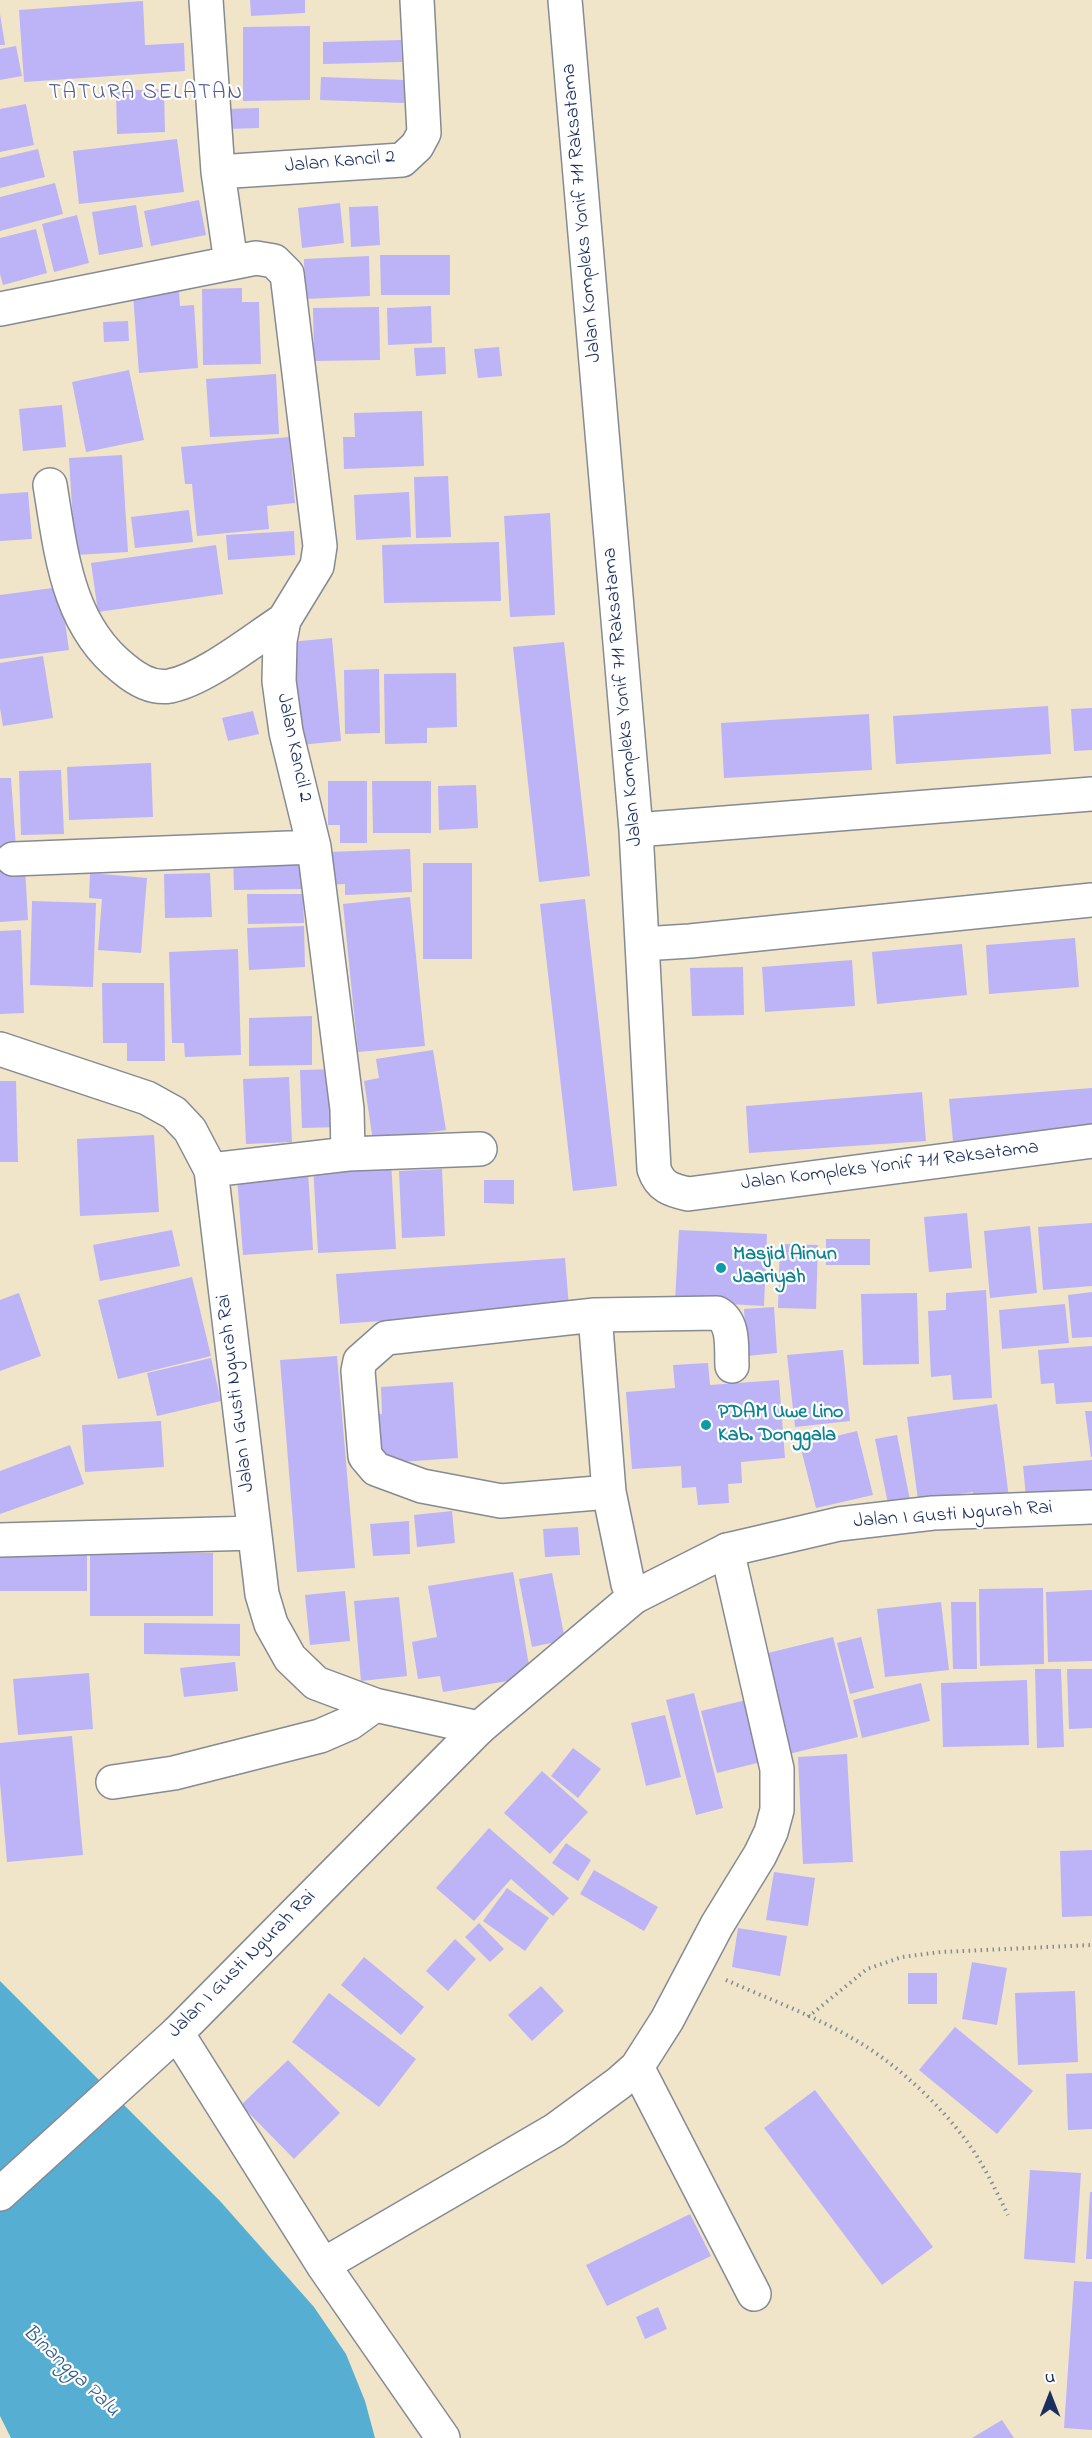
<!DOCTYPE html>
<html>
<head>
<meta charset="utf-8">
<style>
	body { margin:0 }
	#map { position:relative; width:1092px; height:2438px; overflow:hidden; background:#f0e5c8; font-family:"Indie Flower",sans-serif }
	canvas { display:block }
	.north { position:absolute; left:1020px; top:2366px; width:60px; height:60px; -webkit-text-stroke:4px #fff; paint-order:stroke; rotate:0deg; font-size:16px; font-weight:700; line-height:24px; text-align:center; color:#1b2f5e }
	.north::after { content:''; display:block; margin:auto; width:21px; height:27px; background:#1b2f5e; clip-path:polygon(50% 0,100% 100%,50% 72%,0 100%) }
</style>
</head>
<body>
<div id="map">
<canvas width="1092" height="2438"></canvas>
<div class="north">U</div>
</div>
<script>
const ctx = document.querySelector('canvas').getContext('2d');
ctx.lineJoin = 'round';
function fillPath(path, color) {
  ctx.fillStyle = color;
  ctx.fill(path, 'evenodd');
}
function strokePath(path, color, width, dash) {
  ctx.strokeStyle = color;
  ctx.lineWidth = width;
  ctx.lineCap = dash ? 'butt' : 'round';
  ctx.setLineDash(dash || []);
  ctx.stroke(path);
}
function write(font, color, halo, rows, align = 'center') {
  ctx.font = font + ' "Indie Flower",sans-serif';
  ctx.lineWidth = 4.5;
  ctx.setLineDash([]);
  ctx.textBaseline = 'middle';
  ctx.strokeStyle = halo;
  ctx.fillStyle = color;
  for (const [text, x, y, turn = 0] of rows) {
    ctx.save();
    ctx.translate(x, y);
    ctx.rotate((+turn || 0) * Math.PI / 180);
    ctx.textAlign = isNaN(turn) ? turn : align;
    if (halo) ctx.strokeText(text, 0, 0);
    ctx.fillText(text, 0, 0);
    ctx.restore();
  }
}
fillPath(new Path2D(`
	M0 1981 220 2201 314 2307 346 2354 365 2401 375 2438H11L0 2416Z`), '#56aed3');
fillPath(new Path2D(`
	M250 0H305V13L251 16Z
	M143 1 145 45 184 43 185 71 24 82 19 10Z
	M0 14 5 45H0Z
	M310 26V100L243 101V27Z
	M401 40 402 62 323 64V42Z
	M16 46 22 76 0 80V49Z
	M321 77 405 80 404 103 320 100Z
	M164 89 165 132 117 134 116 91Z
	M26 104 34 145 0 152V109Z
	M259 108V128L226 129 225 109Z
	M177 139 184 192 79 204 73 151Z
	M38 149 45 177 0 188V158Z
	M55 183 63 214 0 231V197Z
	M199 200 206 235 151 246 144 211Z
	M340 203 344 243 302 248 298 208Z
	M136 205 143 247 99 255 92 212Z
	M378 206 380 245 351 247 349 207Z
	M77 215 89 263 54 272 42 224Z
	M36 229 47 273 3 285 0 274V238Z
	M380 255H450V295H381Z
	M369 256 370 296 305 299 304 259Z
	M242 288V302H259L261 364 203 365 202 289Z
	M179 291 180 306 194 305 198 368 139 373 133 295Z
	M431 306 432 343 388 345 387 308Z
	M379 307 380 360 314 361 313 308Z
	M128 321 129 341 104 342 103 322Z
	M445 347 446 374 416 376 414 348Z
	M499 347 502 376 478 378 474 349Z
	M129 370 144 440 86 452 72 382Z
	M276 374 279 434 210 437 206 379Z
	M62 405 66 447 23 451 19 409Z
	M422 411 424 466 344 469 343 437H355L354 413Z
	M289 437 295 503 267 506 269 529 197 536 192 484H185L181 447Z
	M122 455 128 552 75 555 69 458Z
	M448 476 451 537 416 538 414 477Z
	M28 492 32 539 0 541V494Z
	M409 492 411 537 356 540 354 495Z
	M189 510 193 542 135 548 131 517Z
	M550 513 555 615 510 617 504 516Z
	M294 531 295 555 228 560 226 535Z
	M499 542 501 601 384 603 382 545Z
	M216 545 223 594 98 612 91 563Z
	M60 587 69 650 0 659V595Z
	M332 638 341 741 300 745 290 642Z
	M564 642 590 876 539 882 513 647Z
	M43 656 53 718 3 726 0 708V663Z
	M379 669 380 733 345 734 344 670Z
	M456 673 457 727 427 728V743L385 744 384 674Z
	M1048 706 1051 754 896 764 893 716Z
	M1092 708V750L1074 751 1071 709Z
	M253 711 259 734 228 741 222 718Z
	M869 714 872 770 724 778 721 723Z
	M151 763 153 817 69 820 67 767Z
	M61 770 64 834 21 835 19 771Z
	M0 778H11L16 848 0 849Z
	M328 781H367V843H340V825H328Z
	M372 781H431V833H373Z
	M476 785 478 828 439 830 438 786Z
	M410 849 412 892 345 895V884L329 885 328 852Z
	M303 855V889L234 890 233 856Z
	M423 863H472V959H423Z
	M25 867 28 920 0 922V868Z
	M90 873 147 878 141 953 98 950 102 899 89 898Z
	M210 873 212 917 165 918 164 874Z
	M247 894H303L304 923 248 924Z
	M410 897 425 1046 358 1052 343 904Z
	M585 899 617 1186 573 1191 540 904Z
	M32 901 96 903 93 987 30 985Z
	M304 926 305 967 249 970 247 928Z
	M21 930 24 1013 0 1014V931Z
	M1075 938 1079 987 989 994 986 945Z
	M962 944 967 995 877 1004 872 952Z
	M238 949 241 1055 185 1057 184 1043H172L169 952Z
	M852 960 855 1006 765 1012 762 967Z
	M743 967 744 1015 692 1016 690 968Z
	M102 983H164L165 1061H127V1043H103Z
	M312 1016V1065L249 1066V1018Z
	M433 1050 446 1130 373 1141 364 1081 379 1078 376 1059Z
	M339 1069 341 1127 302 1128 300 1070Z
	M289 1077 292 1142 246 1144 243 1079Z
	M0 1081H16L18 1162H0Z
	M1092 1088V1130L953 1141 949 1099Z
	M922 1092 926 1141 749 1153 746 1106Z
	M154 1135 159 1212 80 1216 77 1139Z
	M391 1161 396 1249 318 1253 313 1165Z
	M442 1169 445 1236 402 1238 399 1171Z
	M308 1172 313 1250 243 1255 237 1177Z
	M484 1180H514V1204L484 1203Z
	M967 1213 972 1268 929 1272 924 1217Z
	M1092 1223V1286L1043 1290 1038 1227Z
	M1030 1226 1037 1293 990 1298 984 1231Z
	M172 1230 180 1266 100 1281 93 1245Z
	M679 1230 767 1234 764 1306 675 1301Z
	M826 1239H870V1265H826Z
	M780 1244 818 1245 816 1309 778 1308Z
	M565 1258 569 1307 340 1324 336 1274Z
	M192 1277 211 1356 118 1379 98 1300Z
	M986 1290 992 1398 953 1400 951 1375 931 1377 928 1311 946 1310V1293Z
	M1092 1292V1337L1072 1338 1068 1295Z
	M19 1293 41 1356 0 1371V1300Z
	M917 1293 919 1364 863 1365 861 1294Z
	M1065 1304 1069 1343 1002 1349 999 1310Z
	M774 1307 777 1353 747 1356 744 1309Z
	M1092 1346V1402L1056 1404 1054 1383 1041 1384 1038 1350Z
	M843 1350 850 1421 795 1427 787 1355Z
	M337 1356 355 1568 297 1572 280 1360Z
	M211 1358 221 1401 157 1416 147 1373Z
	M708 1363 710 1385 779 1380 785 1458 741 1462 742 1483 728 1484 729 1503 698 1505 696 1487 682 1488 681 1466 632 1469 626 1392 675 1388 673 1365Z
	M453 1382 458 1458 385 1463 374 1456 371 1414H382L381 1387Z
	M997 1404 1009 1498 974 1502 973 1492 918 1500 907 1417Z
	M1085 1411H1092V1457H1091Z
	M161 1421 164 1467 85 1472 82 1425Z
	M857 1431 873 1495 816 1508 800 1445Z
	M897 1435 911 1505 889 1509 875 1439Z
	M70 1445 84 1484 0 1514V1471Z
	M1092 1460V1501L1027 1508 1023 1466Z
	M452 1511 455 1543 417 1547 414 1515Z
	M409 1521 410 1554 373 1556 370 1524Z
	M578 1527 580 1555 545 1557 543 1529Z
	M0 1550H87V1591H0Z
	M90 1553H213V1616H90Z
	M513 1572 531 1677 443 1692 440 1676 418 1679 412 1642 437 1637 428 1586Z
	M552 1573 565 1640 532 1647 519 1579Z
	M1043 1588 1044 1664 980 1666 979 1589Z
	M1092 1590V1661L1048 1662 1046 1592Z
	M345 1591 350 1641 310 1645 305 1595Z
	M399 1597 407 1676 361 1681 354 1601Z
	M941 1602 949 1670 885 1677 877 1609Z
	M951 1602H976L977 1669H953Z
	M144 1623 240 1624V1656L144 1654Z
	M833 1637 858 1737 785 1755 760 1655Z
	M861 1637 874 1688 850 1694 837 1643Z
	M235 1662 238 1691 184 1697 180 1668Z
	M1035 1669H1061L1064 1747 1037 1748Z
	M1067 1669H1092V1728L1069 1729Z
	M89 1673 93 1729 18 1735 13 1679Z
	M1027 1680 1029 1745 943 1747 941 1683Z
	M921 1683 930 1721 862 1738 853 1700Z
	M694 1693 723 1808 696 1815 666 1700Z
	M746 1700 761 1762 717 1773 701 1711Z
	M665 1715 681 1777 646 1786 631 1723Z
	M72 1736 83 1855 7 1862 0 1783V1743Z
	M573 1748 601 1769 578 1798 551 1776Z
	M847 1754 853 1862 803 1864 798 1757Z
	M542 1771 588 1812 550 1854 504 1813Z
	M489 1828 569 1898 553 1916 511 1879 474 1921 436 1888Z
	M566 1843 591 1860 578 1881 552 1863Z
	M1092 1850V1916L1062 1917 1060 1851Z
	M594 1870 658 1907 644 1931 580 1894Z
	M774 1872 815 1878 808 1926 766 1920Z
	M507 1888 549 1918 525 1951 483 1921Z
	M479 1923 504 1949 490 1962 465 1937Z
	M738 1928 787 1936 780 1976 732 1967Z
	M455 1939 476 1959 448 1991 426 1971Z
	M364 1957 424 2007 401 2035 341 1985Z
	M972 1962 1007 1968 997 2025 962 2019Z
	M908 1973H937V2004H908Z
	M541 1986 564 2011 532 2041 508 2015Z
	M1075 1991 1078 2062 1018 2065 1015 1993Z
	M329 1993 416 2059 379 2107 292 2042Z
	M955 2027 1033 2091 997 2134 919 2070Z
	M288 2060 340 2113 294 2159 241 2105Z
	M1092 2073V2129L1068 2130 1066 2074Z
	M815 2090 933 2247 882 2285 764 2128Z
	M1030 2170 1081 2173 1075 2263 1024 2259Z
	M1090 2192H1092V2259H1086Z
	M690 2214 711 2256 607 2306 586 2265Z
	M1074 2281 1092 2282V2430L1064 2428Z
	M658 2307 667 2329 645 2339 636 2317Z
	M1002 2420 1014 2438H972Z`), '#bdb3f7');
const minor = new Path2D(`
	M206 0 218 172 231 263
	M565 0 636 830 654 1169C660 1187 671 1190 688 1194L1092 1141
	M218 172 402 160 417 146 424 133 417 0
	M0 309 256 258 274 261 287 274 320 546 317 566 284 620 280 641 279 681 286 732 314 847 347 1109 348 1154 211 1170
	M50 485C61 552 67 625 124 669 137 680 153 689 170 686 205 679 253 640 284 620
	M636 830 1092 794
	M13 859 314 847
	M642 944 690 941 1092 900
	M0 1049 147 1098 174 1113 190 1130 211 1170 262 1594 271 1624 290 1658 316 1683 375 1705 479 1728
	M348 1154 480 1149
	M595 1315 609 1492 628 1584 634 1597
	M609 1492 501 1501 422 1486 376 1469 365 1456 358 1371 360 1361 386 1338 595 1315 717 1313C735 1323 731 1347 732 1366
	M0 1540 254 1533
	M113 1782 174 1773 320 1736 350 1723 375 1705
	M177 2033 323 2265
	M637 2067 754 2294
	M443 2438 323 2265 555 2130 619 2083 637 2067 667 2020 717 1925 760 1855 771 1832 777 1810V1769L727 1550`);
const major = new Path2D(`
	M0 2194 177 2033 479 1728 634 1597 727 1550 839 1524 933 1513 1092 1507`);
strokePath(minor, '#868a93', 36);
strokePath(major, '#868a93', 36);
strokePath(new Path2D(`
	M726 1980C771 2000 820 2018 862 2044 902 2069 940 2105 968 2143 984 2165 996 2191 1008 2215
	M808 2017 867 1969 902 1957 941 1952 1092 1945`), '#868a93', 4, [1.5, 4.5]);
strokePath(minor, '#fff', 33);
strokePath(major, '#fff', 33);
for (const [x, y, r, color] of [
	[721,1268,6,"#0f9aa8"],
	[706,1425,6,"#0f9aa8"]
]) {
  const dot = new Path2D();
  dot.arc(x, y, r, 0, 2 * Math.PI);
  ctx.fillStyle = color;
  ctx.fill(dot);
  strokePath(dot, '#fff', 2);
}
write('20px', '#1b2f5e', '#fff', [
	["Jalan Kancil 2",340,163,-5],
	["Jalan Kompleks Yonif 711 Raksatama",583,213,-95],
	["Jalan Kompleks Yonif 711 Raksatama",624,697,-95],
	["Jalan Kancil 2",293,748,78],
	["Jalan Kompleks Yonif 711 Raksatama",890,1167,-7],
	["Jalan I Gusti Ngurah Rai",237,1393,-97],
	["Jalan I Gusti Ngurah Rai",953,1516,-4],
	["Jalan I Gusti Ngurah Rai",243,1965,-45]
]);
write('bold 20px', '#0d838f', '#fff', [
	["Masjid Ainun",733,1256],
	["Jaariyah",733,1279],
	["PDAM Uwe Lino",718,1414],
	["Kab. Donggala",718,1437]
], 'left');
write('italic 21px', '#305b87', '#fff', [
	["Binangga Palu",70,2372,43]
]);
ctx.letterSpacing = '1.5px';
write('22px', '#545d94', '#fff', [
	["TATURA SELATAN",146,94]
]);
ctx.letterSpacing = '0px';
</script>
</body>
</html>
